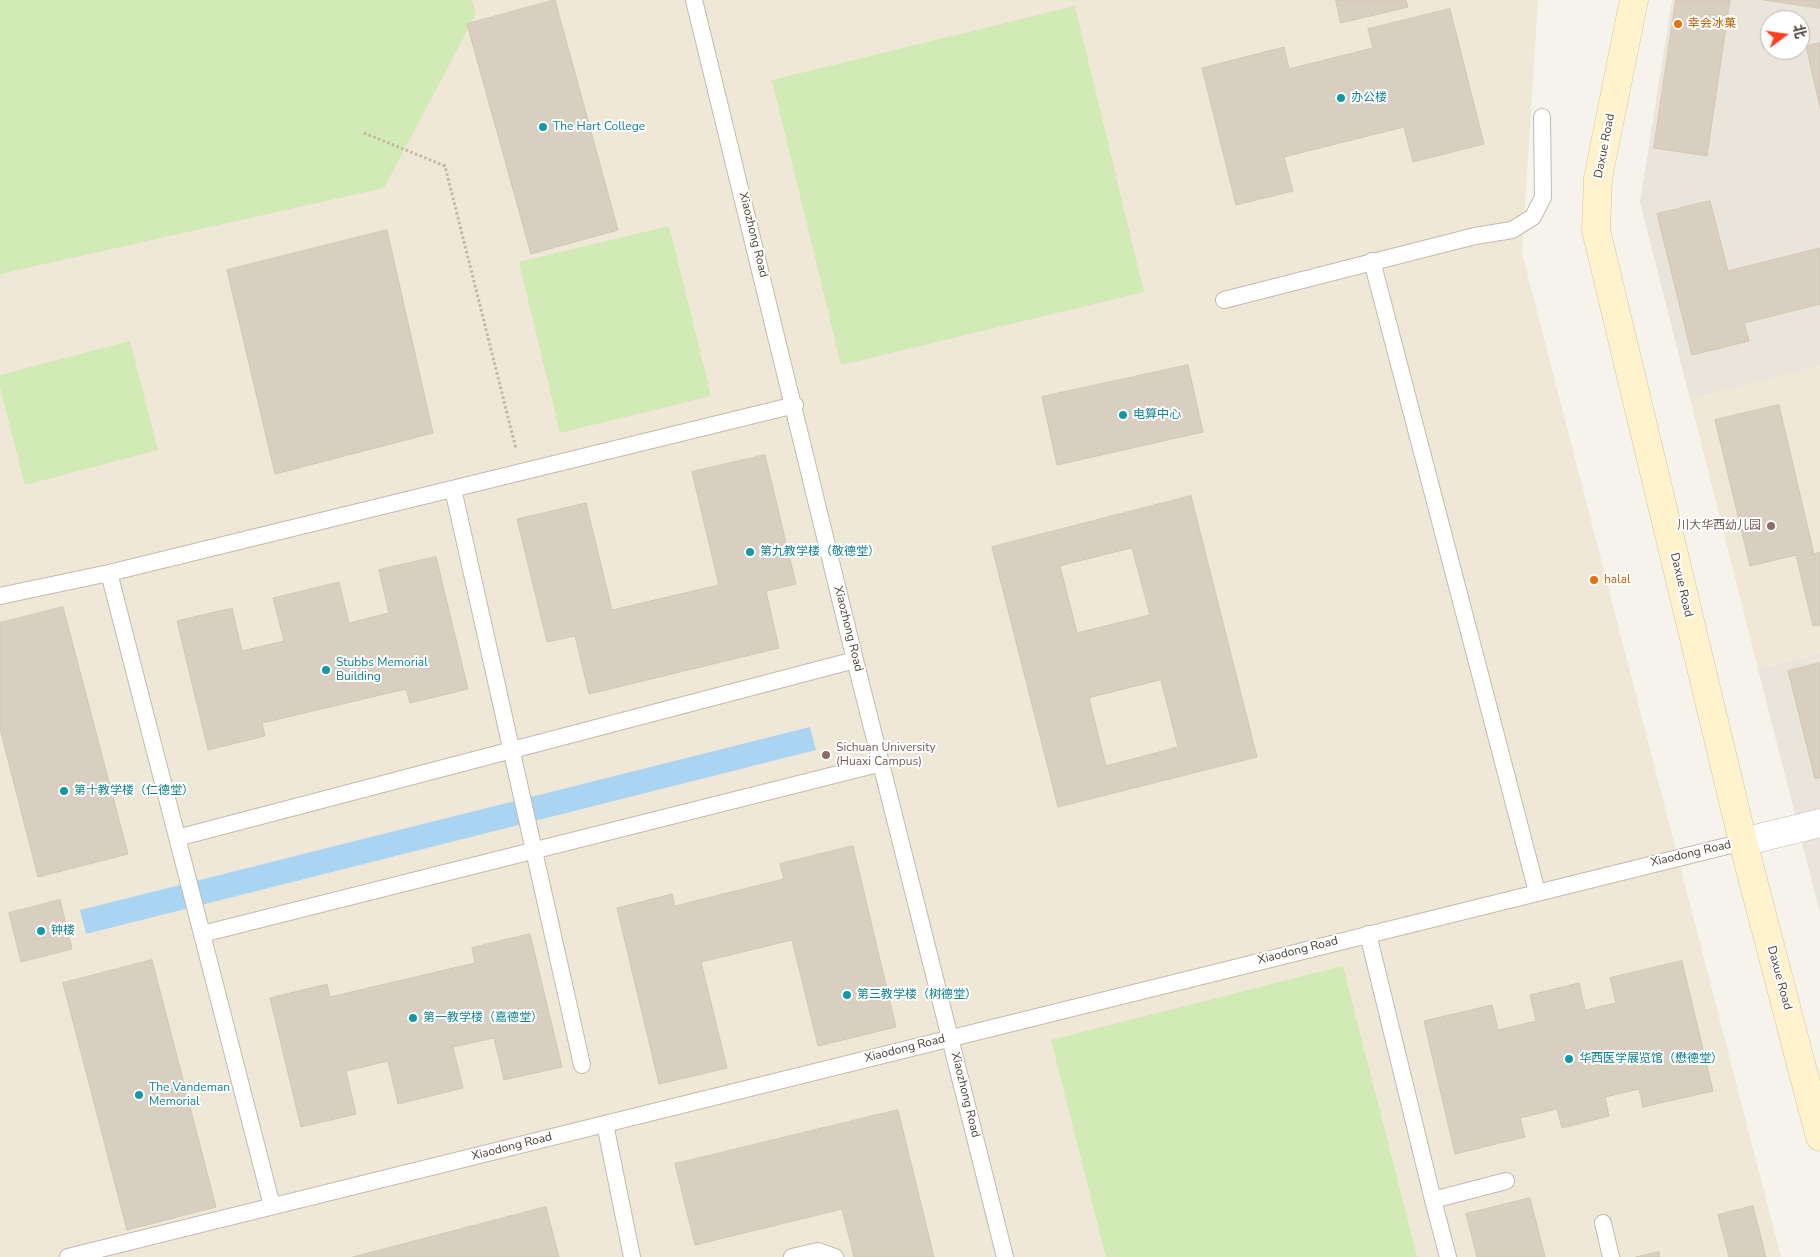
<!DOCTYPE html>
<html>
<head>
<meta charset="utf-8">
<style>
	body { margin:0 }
	#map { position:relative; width:1820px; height:1257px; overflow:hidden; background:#f6f3ec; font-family:"Nunito Sans","Noto Sans SC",sans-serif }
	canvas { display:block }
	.north { position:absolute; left:1760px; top:10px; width:50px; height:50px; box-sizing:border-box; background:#fff; border:1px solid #b7b4b0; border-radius:50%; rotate:76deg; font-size:14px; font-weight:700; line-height:20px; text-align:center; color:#4b4439 }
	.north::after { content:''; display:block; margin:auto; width:18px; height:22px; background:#fc3f1d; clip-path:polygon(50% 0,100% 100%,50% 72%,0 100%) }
</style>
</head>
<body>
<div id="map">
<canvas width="1820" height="1257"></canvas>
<div class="north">北</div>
</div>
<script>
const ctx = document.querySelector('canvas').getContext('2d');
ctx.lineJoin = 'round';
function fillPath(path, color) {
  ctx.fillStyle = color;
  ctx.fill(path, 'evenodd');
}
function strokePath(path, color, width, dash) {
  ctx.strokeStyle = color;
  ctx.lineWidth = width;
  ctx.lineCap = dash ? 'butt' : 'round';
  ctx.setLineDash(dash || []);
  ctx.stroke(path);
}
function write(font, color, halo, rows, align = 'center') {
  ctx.font = font + ' "Nunito Sans","Noto Sans SC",sans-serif';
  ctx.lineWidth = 4;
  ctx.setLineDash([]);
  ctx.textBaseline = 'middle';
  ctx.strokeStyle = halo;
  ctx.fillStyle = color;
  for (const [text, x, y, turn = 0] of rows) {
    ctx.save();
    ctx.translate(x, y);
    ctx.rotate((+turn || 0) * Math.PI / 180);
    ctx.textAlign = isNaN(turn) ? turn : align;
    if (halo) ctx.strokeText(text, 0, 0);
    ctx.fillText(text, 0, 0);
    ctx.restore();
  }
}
fillPath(new Path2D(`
	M1672 0H1820V366L1690 399 1640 202ZM1770 20H1800V50H1770Z
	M1820 653V913L1758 669Z`), '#eae5da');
fillPath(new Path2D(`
	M0 0H1538L1522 253 1781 1257H0Z
	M1820 366V653L1758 669 1690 399Z`), '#efe8d6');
fillPath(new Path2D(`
	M0 0H472L476 14 384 188 0 274Z
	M1075 6 1144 292 841 365 772 80Z
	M669 226 711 396 560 433 519 262Z
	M130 341 158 450 25 485 0 387V375Z
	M1343 966 1417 1257H1106L1051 1040Z`), '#d2eab5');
fillPath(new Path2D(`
	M810 727 816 750 86 934 80 910Z`), '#a9d4f2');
const building = new Path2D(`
	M555 0 618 230 531 254 467 24Z
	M1336 0H1406L1408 7 1341 23Z
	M1676 0H1730L1707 156 1654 148Z
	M1764 0H1820V8Z
	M1450 9 1484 144 1413 162 1404 127 1284 157 1293 191 1236 205 1202 68 1284 47 1289 69 1373 48 1368 29Z
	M1820 43V107L1806 46Z
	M1710 201 1728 271 1820 248V304L1744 323 1749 341 1692 355 1657 214Z
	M387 230 433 433 275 474 227 270Z
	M1188 365 1203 432 1057 465 1042 397Z
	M1779 405 1814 554 1820 552V625L1813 626 1796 555 1750 566 1715 420Z
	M765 455 796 584 766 591 779 648 589 694 575 636 547 642 517 519 586 503 612 610 719 585 692 472Z
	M1191 496 1257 757 1058 807 992 547ZM1132 548 1150 615 1077 633 1060 566ZM1161 680 1178 747 1106 766 1089 698Z
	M436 557 468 689 410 703 406 689 262 723 265 736 208 750 177 621 232 608 242 651 284 641 273 598 339 582 349 623 389 613 379 570Z
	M63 607 128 854 38 877 0 729V623Z
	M1820 663V777L1815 779 1788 671Z
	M853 846 896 1027 818 1046 792 940 701 962 727 1068 659 1084 617 908 672 894 675 906 784 879 780 864Z
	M60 900 72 949 21 962 9 913Z
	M530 934 562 1067 504 1080 494 1038 453 1047 463 1088 398 1104 388 1061 346 1071 356 1114 301 1127 270 998 327 984 330 997 475 963 472 948Z
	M152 960 216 1207 127 1230 63 983Z
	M1682 961 1713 1091 1643 1107 1639 1089 1605 1097 1609 1116 1562 1128 1557 1109 1520 1118 1525 1137 1455 1154 1424 1021 1492 1005 1498 1030 1536 1021 1530 995 1579 983 1585 1010 1616 1003 1610 978Z
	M898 1110 934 1257H854L842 1209 695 1245 675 1164Z
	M1530 1198 1545 1257H1477L1466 1214Z
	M1753 1206 1766 1257H1729L1718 1215Z
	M546 1207 559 1257H353Z
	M1659 1252 1660 1257H1636Z`);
fillPath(building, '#d8cfc1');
strokePath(building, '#d3c7b4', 1);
const lane = new Path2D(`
	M694 0 855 660 1005 1257
	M1372 261 1537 892
	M1224 300 1475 236 1512 230 1533 217 1543 197 1542 117
	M453 489 582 1065
	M109 573 272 1206
	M0 596 109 573 795 405
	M177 838 855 660
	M202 934 882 763
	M1368 934 1433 1200
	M605 1124 632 1257
	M1603 1223 1611 1257
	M68 1257 1743 842
	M792 1257 818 1251 835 1257
	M1448 1257 1433 1200 1506 1181`);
const street = new Path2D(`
	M1743 842 1820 823`);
const secondary = new Path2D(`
	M1634 0 1598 178 1596 230 1743 842 1820 1137`);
strokePath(lane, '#c2bbae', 18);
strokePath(street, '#c2bbae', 29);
strokePath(secondary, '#d6c79b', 29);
strokePath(new Path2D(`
	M364 133 445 166 516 449`), '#c4b79f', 3, [2.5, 2.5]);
strokePath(lane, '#fff', 16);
strokePath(street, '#fff', 28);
strokePath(secondary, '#fff3cd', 28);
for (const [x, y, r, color] of [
	[1678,24,5,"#e8710a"],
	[1341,98,5,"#0f9aa8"],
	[543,127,5,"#0f9aa8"],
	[1123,415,5,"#0f9aa8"],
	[1771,526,5,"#8d6e63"],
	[750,552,5,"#0f9aa8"],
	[1594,580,5,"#e8710a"],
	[326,670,5,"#0f9aa8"],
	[826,755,5,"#8d6e63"],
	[64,791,5,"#0f9aa8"],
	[41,931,5,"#0f9aa8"],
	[847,995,5,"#0f9aa8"],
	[413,1018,5,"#0f9aa8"],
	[1569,1059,5,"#0f9aa8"],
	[139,1095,5,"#0f9aa8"]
]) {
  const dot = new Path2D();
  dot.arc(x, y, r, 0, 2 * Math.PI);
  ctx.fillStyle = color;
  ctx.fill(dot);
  strokePath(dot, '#fff', 2);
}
write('12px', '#c56008', '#fff', [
	["幸会冰菓",1688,24],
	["halal",1604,580]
], 'left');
write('12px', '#0d838f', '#fff', [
	["办公楼",1351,98],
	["The Hart College",553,127],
	["电算中心",1133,415],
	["第九教学楼（敬德堂）",760,552],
	["Stubbs Memorial",336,663],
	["Building",336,677],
	["第十教学楼（仁德堂）",74,791],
	["钟楼",51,931],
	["第三教学楼（树德堂）",857,995],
	["第一教学楼（嘉德堂）",423,1018],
	["华西医学展览馆（懋德堂）",1579,1059],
	["The Vandeman",149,1088],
	["Memorial",149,1102]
], 'left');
write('12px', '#4b4439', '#fff', [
	["Daxue Road",1605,146,-79],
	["Xiaozhong Road",753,235,76],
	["Daxue Road",1681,585,77],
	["Xiaozhong Road",848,629,76],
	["Xiaodong Road",1691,854,-13],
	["Xiaodong Road",1298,951,-14],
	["Daxue Road",1779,978,75],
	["Xiaodong Road",905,1049,-14],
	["Xiaozhong Road",965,1095,76],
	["Xiaodong Road",512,1147,-14]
]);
write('12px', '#785e54', '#fff', [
	["川大华西幼儿园",1761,526],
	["Sichuan University",836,748,"left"],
	["(Huaxi Campus)",836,762,"left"]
], 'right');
</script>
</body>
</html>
